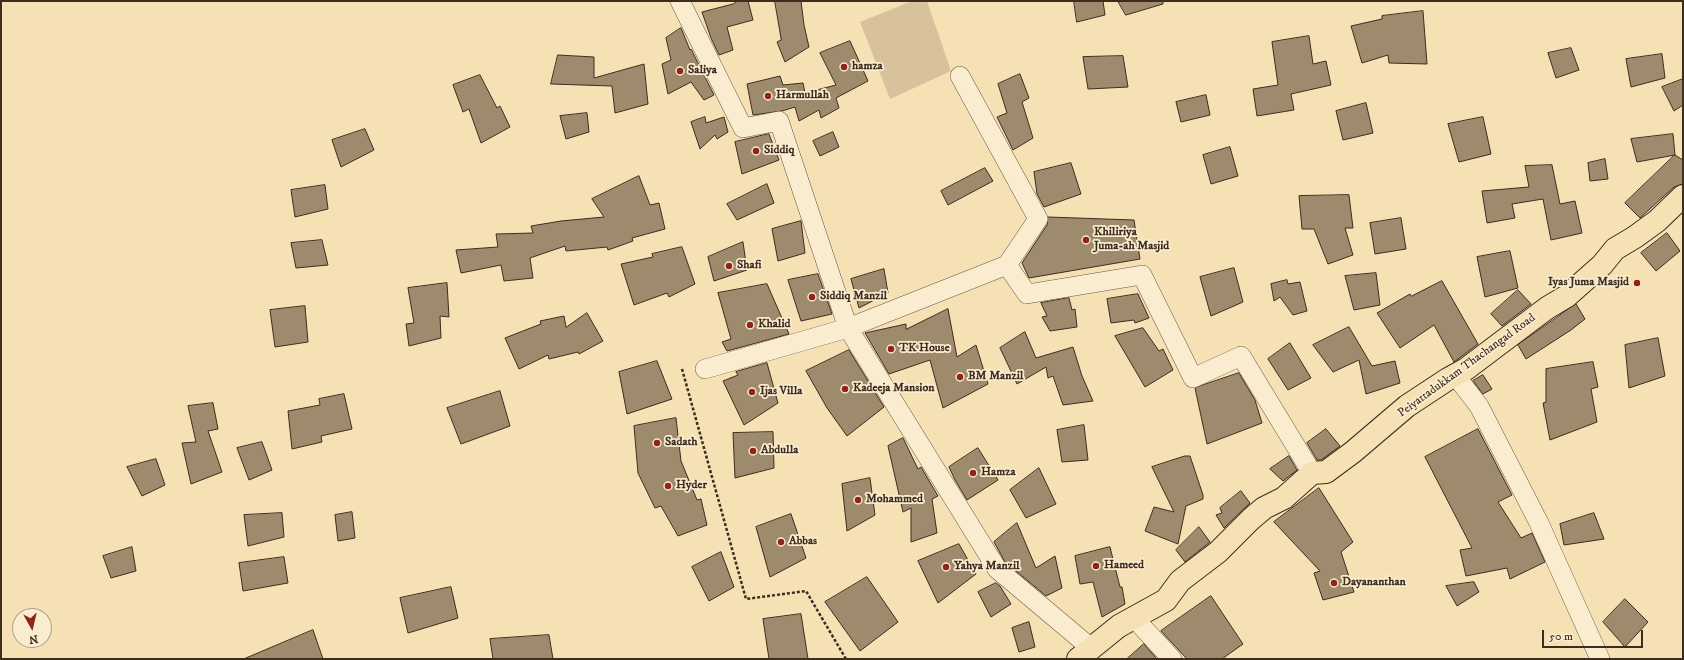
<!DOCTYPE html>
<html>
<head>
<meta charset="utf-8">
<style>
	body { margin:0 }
	#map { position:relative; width:1684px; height:660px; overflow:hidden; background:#f6e1b5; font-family:"IM FELL DW Pica",serif }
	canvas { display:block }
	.frame { position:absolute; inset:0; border:2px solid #3e2c1f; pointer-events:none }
	.north { position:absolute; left:12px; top:608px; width:40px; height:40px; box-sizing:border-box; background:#f9eccf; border:1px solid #ae9f89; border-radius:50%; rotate:172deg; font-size:11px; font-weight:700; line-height:16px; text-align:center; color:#3e2c1f }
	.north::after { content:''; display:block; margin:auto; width:14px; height:18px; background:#8f2418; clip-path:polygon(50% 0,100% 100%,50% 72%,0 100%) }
	.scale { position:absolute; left:1542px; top:630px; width:101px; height:18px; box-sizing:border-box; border:2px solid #3e2c1f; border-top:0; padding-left:5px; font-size:12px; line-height:14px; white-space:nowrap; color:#3e2c1f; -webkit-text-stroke:3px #f9eccf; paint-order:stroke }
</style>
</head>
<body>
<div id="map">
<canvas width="1684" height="660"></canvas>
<div class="frame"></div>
<div class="north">N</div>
<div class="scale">50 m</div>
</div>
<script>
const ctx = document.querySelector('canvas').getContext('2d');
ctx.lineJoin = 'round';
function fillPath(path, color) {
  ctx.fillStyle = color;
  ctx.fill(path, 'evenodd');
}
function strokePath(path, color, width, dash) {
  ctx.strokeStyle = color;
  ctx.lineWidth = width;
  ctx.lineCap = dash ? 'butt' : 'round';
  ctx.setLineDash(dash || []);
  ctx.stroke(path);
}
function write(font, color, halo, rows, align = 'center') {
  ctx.font = font + ' "IM FELL DW Pica",serif';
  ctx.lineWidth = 3.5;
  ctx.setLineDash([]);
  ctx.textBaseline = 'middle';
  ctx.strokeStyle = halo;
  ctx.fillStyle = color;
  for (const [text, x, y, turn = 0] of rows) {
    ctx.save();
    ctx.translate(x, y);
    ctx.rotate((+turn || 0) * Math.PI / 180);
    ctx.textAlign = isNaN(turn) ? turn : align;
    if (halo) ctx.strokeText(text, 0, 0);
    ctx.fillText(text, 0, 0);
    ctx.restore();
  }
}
fillPath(new Path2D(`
	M912 1H927L951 71 890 99 860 22Z`), '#d7c29c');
const building = new Path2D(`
	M738 1H748L753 20 727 27 733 50 719 55 711 38 702 12 733 4Z
	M775 1H801L804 25 809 47 785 62 777 42 781 40Z
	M1074 1H1103L1105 15 1077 22Z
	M1118 1H1163V4L1126 15Z
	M1423 11 1427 64 1389 63 1388 55 1362 63 1351 26 1382 19V16Z
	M681 28 690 50 691 49 714 95 704 100 691 82 668 94 662 64 671 60 666 38Z
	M1309 36 1313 64 1326 61 1331 85 1291 94 1294 110 1257 116 1253 89 1278 85 1272 42Z
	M850 41 868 81 836 98 839 108 821 118 819 110 799 121 795 107 782 111 753 115 747 84 780 76 783 85 803 83 805 93 836 85 820 53Z
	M1571 48 1579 70 1556 78 1548 53Z
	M1662 54 1665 78 1631 87 1626 59Z
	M558 55 594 57V78L644 64 648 104 615 113 612 86 551 84Z
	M1123 56 1128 87 1088 89 1083 57Z
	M1020 74 1029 98 1022 102 1033 138 1013 150 997 117 1007 113 998 84Z
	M480 75 497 108 500 106 510 127 481 143 469 109 463 112 453 85Z
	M1683 79V105L1674 111 1662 87Z
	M1206 95 1210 115 1181 122 1176 102Z
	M1366 103 1373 133 1343 140 1336 111Z
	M587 113 589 132 566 139 560 116Z
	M705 117 706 123 724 117 728 132 717 139 715 135 700 149 691 122Z
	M1483 117 1491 154 1459 162 1448 124Z
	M365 129 374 150 341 167 332 140Z
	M833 132 839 147 820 156 813 141Z
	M769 134 779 160 742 174 735 142Z
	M1673 134 1675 155 1637 162 1631 139Z
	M1230 147 1238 176 1211 184 1203 155Z
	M1675 155 1683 160V184L1674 187 1640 218 1625 203Z
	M1605 159 1608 179 1590 181 1588 163Z
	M1071 163 1081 194 1044 207 1037 194 1034 172Z
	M1552 165 1560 204 1575 201 1582 233 1551 240 1543 199 1512 204 1515 218 1487 223 1482 191 1529 187 1525 166Z
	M985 168 993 181 948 205 941 191Z
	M639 176 650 205 659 203 665 229 632 238 633 241 608 250 607 247 566 251 565 246 530 258 533 278 504 281 501 265 461 273 456 250 498 247 496 234 533 233 531 226 561 221 604 217 592 199Z
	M767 184 774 203 737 220 727 204Z
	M325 185 328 209 295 217 291 190Z
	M1349 195 1353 228H1345L1353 255 1328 264 1314 229H1302L1299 196Z
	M1048 217 1134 220 1140 259 1029 278 1022 263 1047 225Z
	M1401 218 1406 249 1375 254 1370 223Z
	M801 221 805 253 778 261 772 229Z
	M1667 233 1680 251 1656 271 1641 253Z
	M322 240 328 265 296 268 291 243Z
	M743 242 747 270 714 281 708 257Z
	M682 247 695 284 669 297 667 293 634 305 621 264 653 257 652 254Z
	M1510 251 1518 288 1485 297 1477 257Z
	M1234 268 1243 302 1211 316 1200 277Z
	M884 269 888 293 859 308 851 279Z
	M1376 273 1380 305 1354 310 1345 276Z
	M818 274 832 314 801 321 788 280Z
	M1287 280 1288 284 1300 282 1307 311 1293 315 1280 297 1274 301 1271 284Z
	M1442 281 1478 344 1454 362 1434 325 1400 348 1377 313 1410 294 1411 296Z
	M447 283 449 317 440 316 441 338 409 346 406 324 414 323 408 288Z
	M767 284 789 334 727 351 722 342 731 339 718 293Z
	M1518 290 1531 304 1502 326 1491 314Z
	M1138 294 1149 318 1135 323 1134 320 1111 323 1107 299Z
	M1069 298 1072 310 1075 309 1077 327 1050 331 1042 317 1047 316 1041 303Z
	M1576 304 1585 319 1571 330 1526 359 1518 345Z
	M305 306 308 342 275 347 270 310Z
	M948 309 957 357 976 345 988 384 943 408 930 360 889 374 865 333 906 324V329Z
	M587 313 603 341 579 354 578 352 549 359 548 355 519 369 505 338 541 324 540 321 564 316 566 327Z
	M1349 327 1372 366 1395 361 1400 383 1366 394 1359 360 1333 372 1313 345Z
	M1143 328 1159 351 1163 349 1173 370 1145 387 1115 336Z
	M1025 332 1036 358 1073 347 1082 376 1093 401 1063 405 1053 376 1048 378 1046 367 1017 384 1000 348Z
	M1658 338 1665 376 1629 388 1625 345Z
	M1290 343 1311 378 1288 390 1268 359Z
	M849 350 884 407 847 436 827 408 806 371Z
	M657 361 672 399 627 414 619 372Z
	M1593 362 1598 387 1591 389 1597 422 1550 440 1543 403 1546 402V369Z
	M767 363 778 403 744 425 723 381 738 375 736 372Z
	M1239 373 1255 400 1262 423 1207 444 1195 388Z
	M1483 375 1492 389 1483 394 1473 381Z
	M500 391 510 426 461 444 447 408Z
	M344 394 352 429 321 436 322 442 292 449 288 411 320 405 319 399Z
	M213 403 218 429 208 431 222 472 191 484 182 443 196 442 188 406Z
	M676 418 681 461 697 500 701 499 707 525 678 536 661 506 655 508 638 473 634 426Z
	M1084 425 1088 460 1062 462 1057 430Z
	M1326 429 1340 446 1321 460H1317L1307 443Z
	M1478 429 1512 495 1498 502 1521 538 1532 533 1545 562 1510 579 1507 568 1466 576 1460 550 1472 548 1425 457Z
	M773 432 774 468 735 478 733 433Z
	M903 438 918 469 921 467 938 496 932 499 937 533 911 542V508L903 512 888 446Z
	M262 442 272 470 249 480 237 448Z
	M978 448 998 480 967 500 955 480 949 467Z
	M1185 456H1190L1203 495V499L1186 506 1178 544 1145 531 1154 507 1174 512 1152 467Z
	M1289 456 1297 470 1283 481 1270 469Z
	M156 459 165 485 142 496 127 467Z
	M1039 468 1056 504 1026 518 1010 490Z
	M870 478 875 515 847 531 842 484Z
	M1319 488 1353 542 1341 552 1354 592 1323 600 1314 573 1320 571 1274 522Z
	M1241 491 1250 503 1224 528 1216 515 1222 513 1220 508Z
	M352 512 355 538 338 541 335 515Z
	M282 513 284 537 248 546 244 515Z
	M1594 513 1604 539 1564 545 1560 524Z
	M791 514 806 558 770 577 756 527Z
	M1017 523 1036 568 1055 556 1062 588 1046 596 1005 562 994 542Z
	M1199 527 1210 542 1185 562 1176 550Z
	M959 544 976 574 938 603 918 561Z
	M132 547 136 571 111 578 103 556Z
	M1110 547 1120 587H1122L1125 604 1102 617 1093 582 1080 584 1075 556Z
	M721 552 734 587 709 601 692 567Z
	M284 557 288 583 243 591 239 563Z
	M867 577 898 622 860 651 825 602Z
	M1474 582 1479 592 1457 606 1446 586Z
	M996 583 1000 586 1011 604 991 617 978 592Z
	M451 587 458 618 408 633 400 598Z
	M1211 596 1243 644 1222 659H1187L1161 631Z
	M1625 599 1648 622 1625 647 1603 622Z
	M801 614 808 659H769L763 619Z
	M1029 622 1035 647 1019 652 1012 628Z
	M313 630 323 659H244Z
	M549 635 553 659H493L490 639Z
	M1144 644 1157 659H1127Z`);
fillPath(building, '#9e8a6d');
strokePath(building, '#3e2c1f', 1);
const minor = new Path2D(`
	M680 1 743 128 779 121 848 328 1007 265 1038 219 960 76
	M1007 265 1027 294 1142 275 1193 378 1241 356 1312 473
	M705 369 848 328 997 569 1091 648
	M1455 375 1479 406 1539 523 1600 659
	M1134 618 1172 659`);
const major = new Path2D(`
	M1078 659 1119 626 1166 600 1180 581 1218 552 1251 519 1264 508 1284 498 1312 473 1326 472 1353 452 1407 406 1448 379 1466 369 1547 308 1567 296 1602 265 1615 249 1635 237 1657 221 1683 196`);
strokePath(minor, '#6c5944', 20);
strokePath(major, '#3e2c1f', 24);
strokePath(new Path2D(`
	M682 369 746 599 806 591 846 659`), '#3e2c1f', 2.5, [3, 2]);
strokePath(minor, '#f9eccf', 19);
strokePath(major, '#f6e1b5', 22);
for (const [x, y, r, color] of [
	[844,67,4,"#8f2418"],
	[680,71,4,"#8f2418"],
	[768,96,4,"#8f2418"],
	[756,151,4,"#8f2418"],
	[1086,240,4,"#8f2418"],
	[729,266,4,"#8f2418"],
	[1637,283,4,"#8f2418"],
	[812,297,4,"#8f2418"],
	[750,325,4,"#8f2418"],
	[891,349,4,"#8f2418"],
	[960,377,4,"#8f2418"],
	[845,389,4,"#8f2418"],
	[752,392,4,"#8f2418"],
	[657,443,4,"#8f2418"],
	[753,451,4,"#8f2418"],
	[973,473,4,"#8f2418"],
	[668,486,4,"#8f2418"],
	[858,500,4,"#8f2418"],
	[781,542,4,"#8f2418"],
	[1096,566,4,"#8f2418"],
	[946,567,4,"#8f2418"],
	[1334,583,4,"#8f2418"]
]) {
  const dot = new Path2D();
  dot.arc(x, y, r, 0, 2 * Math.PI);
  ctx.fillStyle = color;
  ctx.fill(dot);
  strokePath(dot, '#f9eccf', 1.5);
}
write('bold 12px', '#3e2c1f', '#f9eccf', [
	["hamza",852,67],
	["Saliya",688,71],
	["Harmullah",776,96],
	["Siddiq",764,151],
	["Khiliriya",1094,233],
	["Juma-ah Masjid",1094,247],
	["Shafi",737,266],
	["Iyas Juma Masjid",1629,283,"right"],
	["Siddiq Manzil",820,297],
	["Khalid",758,325],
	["TK House",899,349],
	["BM Manzil",968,377],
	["Kadeeja Mansion",853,389],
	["Ijas Villa",760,392],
	["Sadath",665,443],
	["Abdulla",761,451],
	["Hamza",981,473],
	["Hyder",676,486],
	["Mohammed",866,500],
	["Abbas",789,542],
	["Hameed",1104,566],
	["Yahya Manzil",954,567],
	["Dayananthan",1342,583]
], 'left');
write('12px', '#3e2c1f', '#f9eccf', [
	["Peiyattadukkam Thachangad Road",1467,366,-36]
]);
</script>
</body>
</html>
